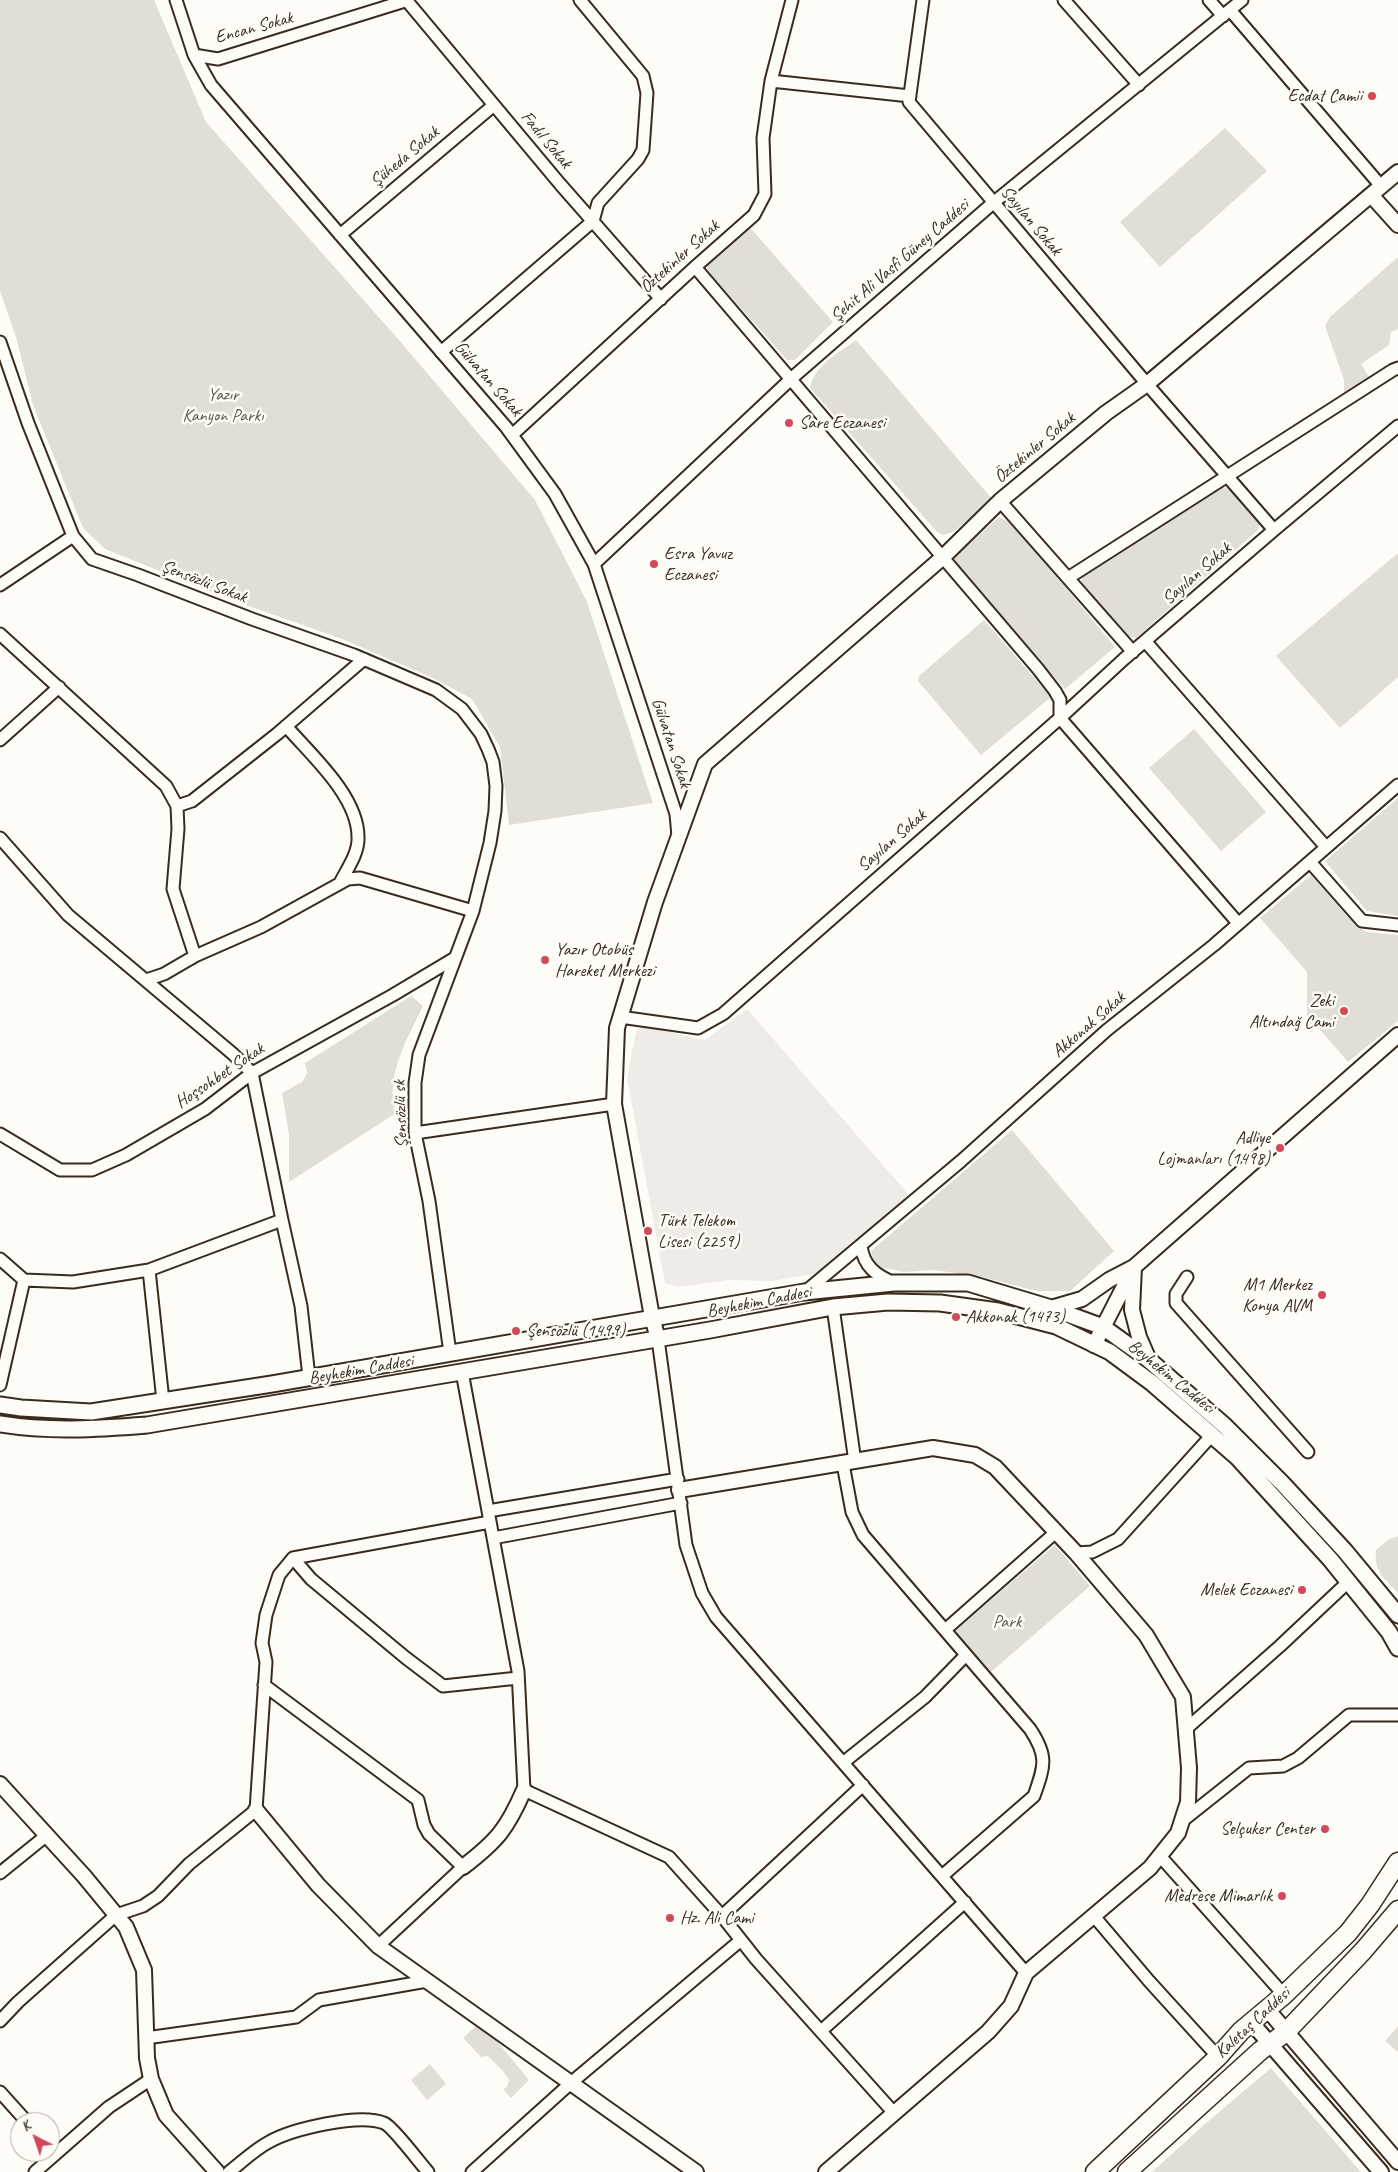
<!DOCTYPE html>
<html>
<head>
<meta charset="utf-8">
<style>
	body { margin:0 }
	#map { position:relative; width:1398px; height:2172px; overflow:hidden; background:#fdfcf7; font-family:Caveat,sans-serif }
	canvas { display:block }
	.north { position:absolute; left:10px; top:2112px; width:50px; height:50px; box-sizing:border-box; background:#fdfcf7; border:1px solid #afa8a0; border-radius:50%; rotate:319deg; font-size:14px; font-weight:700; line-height:20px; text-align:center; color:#3b2a1e }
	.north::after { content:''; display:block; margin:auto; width:18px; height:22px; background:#d1495b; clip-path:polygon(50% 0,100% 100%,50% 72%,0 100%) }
</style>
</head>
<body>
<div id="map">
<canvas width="1398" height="2172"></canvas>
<div class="north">K</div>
</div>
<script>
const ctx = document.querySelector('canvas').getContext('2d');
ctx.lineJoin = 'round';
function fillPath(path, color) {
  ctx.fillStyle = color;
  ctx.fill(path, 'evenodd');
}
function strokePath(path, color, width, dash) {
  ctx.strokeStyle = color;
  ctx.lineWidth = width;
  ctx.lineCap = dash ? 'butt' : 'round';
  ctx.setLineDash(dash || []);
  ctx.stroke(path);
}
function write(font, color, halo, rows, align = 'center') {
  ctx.font = font + ' Caveat,sans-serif';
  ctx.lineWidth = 5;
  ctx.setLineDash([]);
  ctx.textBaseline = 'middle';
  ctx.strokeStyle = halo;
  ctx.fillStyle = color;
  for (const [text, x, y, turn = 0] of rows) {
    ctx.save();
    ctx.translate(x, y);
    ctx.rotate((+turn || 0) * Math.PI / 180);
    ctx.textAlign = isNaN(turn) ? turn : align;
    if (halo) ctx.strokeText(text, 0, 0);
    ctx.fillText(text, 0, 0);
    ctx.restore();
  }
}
fillPath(new Path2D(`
	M747 1009 910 1196 819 1273 772 1281 728 1280 679 1287 665 1283 627 1078 636 1032 642 1026 705 1040Z`), '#efece7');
fillPath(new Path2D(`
	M0 0H154L206 122 399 340 535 500 587 602 653 803 509 825 500 747 472 699 433 678 342 639 232 600 105 549 83 528 33 405 16 337 0 291Z
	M1225 128 1267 171 1160 267 1120 222Z
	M747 224 833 322 795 360H787L708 271 706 262Z
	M1398 257V329L1391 332 1389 345 1361 364 1370 379 1344 394V380L1325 326 1330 317Z
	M856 340 993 500 953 532 943 535 937 532 810 388C814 365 839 353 856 340Z
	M1220 487 1228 488 1260 523 1258 530 1136 638 1124 635 1081 584 1082 576Z
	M999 517 1013 524 1115 647 1065 689 954 567V557Z
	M1398 553V677L1340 728 1276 656Z
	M984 620 1051 697 981 755 918 681 919 676Z
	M1194 729 1266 812 1221 851 1149 768Z
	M1398 798V916L1367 911 1325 861Z
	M1311 875 1356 926 1367 932 1398 935V1021L1348 1062 1316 1025 1311 1033 1307 1027V972L1260 918Z
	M411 996 423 1006C408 1038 384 1077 396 1113L289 1182V1134L282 1093 302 1082 307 1073 305 1063Z
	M1012 1130 1114 1251 1070 1291H1036L979 1276 933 1270 904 1272 881 1267 874 1261 871 1251Z
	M1398 1536V1593C1384 1577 1374 1573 1376 1550L1388 1540Z
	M1055 1545 1090 1586 991 1672 955 1631Z
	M476 2026 496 2040 529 2080 511 2098 503 2089 507 2087 509 2080 503 2071 488 2056 481 2057 463 2038Z
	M1398 2026V2052L1385 2041Z
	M430 2064 446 2084 427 2100 411 2080Z
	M1271 2068 1361 2172H1152L1205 2124Z`), '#e1ded7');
const minor = new Path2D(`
	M176 0 194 55 211 85 506 427 555 494 594 564 676 814 678 836
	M1064 0 1139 85
	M1209 0 1223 16
	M407 1 560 184 661 299
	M1230 10 1381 186
	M194 55 218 59 408 0
	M771 81 910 96
	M340 235 494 105
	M695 267 1038 669 1055 691 1060 700V718L1238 923
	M0 342 28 423 73 536 92 559 138 575 252 619 354 655 436 690 462 709 481 734 488 749 493 762 496 786 495 811 490 843 473 911 360 878 348 879 261 927 195 956 164 974 146 980
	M441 352 593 221 598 203 638 159 643 150 647 93 643 76 580 0
	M512 435 695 267 754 215 765 194 763 138 771 81 792 0
	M1000 501 1133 652
	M1274 530 1398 426
	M594 564 792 378 993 203 1242 0
	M1068 578 1393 370 1398 368
	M0 585 73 536
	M0 634 166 786 177 806 178 829 173 889 195 956
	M1145 641 1326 847
	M286 726C311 755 358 796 358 837 359 853 347 869 340 883
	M0 740 59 687
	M177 806 192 801 277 734 364 659
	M0 838 68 915 233 1054 252 1073 282 1220 149 1270 73 1282 24 1280 0 1259
	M1310 862 1362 921 1398 925
	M620 1017 698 1028 723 1014 1060 718 1124 659 1274 530 1147 384 909 102 923 0
	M415 1133 614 1104
	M0 1134 60 1170H92L126 1155 205 1109 252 1073 393 995 455 958
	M282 1220 301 1306 309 1377
	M861 1246C864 1267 876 1275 894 1283
	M149 1270 163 1401
	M1187 1277 1176 1294V1303L1308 1452
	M805 1292 961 1161 1107 1030 1214 945 1398 785
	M833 1307 855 1462
	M658 1339 686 1545 702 1593 716 1617 1026 1973
	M450 1353 429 1201 415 1133V1083L419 1055 473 911
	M462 1372 518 1671 524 1790 669 1857 722 1916 756 1959 894 2113
	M0 1385 24 1280
	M843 1464 852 1512 863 1535 1030 1729C1048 1756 1045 1765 1034 1796L942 1876
	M488 1511 678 1479
	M493 1538 681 1503
	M1076 1553 1092 1552 1118 1539 1212 1435
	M293 1558 311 1579 406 1658 443 1686 518 1678
	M945 1630 1056 1532
	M264 1685 418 1800 424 1825 429 1834 463 1867 378 1946
	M1186 1729 1280 1646 1347 1583
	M844 1762 925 1697 966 1655
	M1181 1822 1249 1768 1283 1766 1298 1758 1349 1715H1398
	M1160 1856 1284 1995
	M0 1873 47 1835
	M1093 1915 1149 1981 1218 2057
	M722 1916 863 1785
	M0 2021 18 2002 116 1915 143 1906 158 1896 189 1864 256 1810 266 1662 262 1643 266 1615 279 1575 293 1558 490 1522
	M821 2031 965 1902
	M146 2038 296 2017 319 2000 427 1981
	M0 2092 27 2122
	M35 2172 109 2107 151 2079
	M229 2172C242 2162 254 2150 269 2142 292 2129 359 2113 384 2123 392 2126 420 2163 428 2172
	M472 2172 572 2082 741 1940`);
const tertiary = new Path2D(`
	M1371 195 1398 225
	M1051 1308 1082 1299 1109 1280 1134 1267 1132 1310 1139 1337 1149 1360
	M658 1339 652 1317 614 1104 617 1028 655 902 705 764 942 558 1000 501 1106 413 1147 384 1398 172
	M1094 1345 1134 1267 1398 1035
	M679 1490 933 1448 975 1455 995 1467 1076 1553 1146 1635 1183 1697 1189 1768 1188 1802 1178 1833 1150 1868 1026 1973 1011 2006 988 2032 826 2172
	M0 1784 84 1876 126 1927 144 1970 147 2058 151 2079 166 2115 217 2172
	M256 1810 318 1885 378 1946 696 2172
	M463 1867C497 1841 507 1829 524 1790
	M1267 2009 1398 2162
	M1251 2022 1381 2172`);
const secondary = new Path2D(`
	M0 1405 21 1408 91 1412 272 1384 804 1292 894 1283H968L1051 1308 1103 1327 1149 1360 1225 1426 1283 1484 1345 1551 1398 1615
	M0 1424C49 1432 97 1429 147 1425L710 1330 833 1307 888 1302 940 1303 998 1311 1056 1326 1110 1352 1152 1383 1237 1457 1330 1559 1389 1632 1398 1648`);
const primary = new Path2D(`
	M1095 2172 1218 2057 1241 2031 1284 1995 1348 1933 1370 1905 1398 1862
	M1127 2172 1260 2051 1285 2033 1363 1951 1398 1910`);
strokePath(minor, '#3b2a1e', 15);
strokePath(tertiary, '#3b2a1e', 18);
strokePath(secondary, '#3b2a1e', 19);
strokePath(primary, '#3b2a1e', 21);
strokePath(minor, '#fdfcf7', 11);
strokePath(tertiary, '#fdfcf7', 14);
strokePath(secondary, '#fdfcf7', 15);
strokePath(primary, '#fdfcf7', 18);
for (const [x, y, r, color] of [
	[1372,96,5,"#d1495b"],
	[789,423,5,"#d1495b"],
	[654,564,5,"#d1495b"],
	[545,960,5,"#d1495b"],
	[1344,1011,5,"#d1495b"],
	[1280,1148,5,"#d1495b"],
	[648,1231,5,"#d1495b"],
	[1322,1295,5,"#d1495b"],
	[956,1317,5,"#d1495b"],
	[516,1331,5,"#d1495b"],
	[1302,1590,5,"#d1495b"],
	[1325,1829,5,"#d1495b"],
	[1282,1896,5,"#d1495b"],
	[670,1918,5,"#d1495b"]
]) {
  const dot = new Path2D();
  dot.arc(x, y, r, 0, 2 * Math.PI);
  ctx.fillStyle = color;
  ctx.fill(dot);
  strokePath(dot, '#fdfcf7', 2);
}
write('18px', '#3b2a1e', '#fdfcf7', [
	["Encan Sokak",254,28,-15],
	["Fadıl Sokak",546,140,50],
	["Şüheda Sokak",405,157,-40],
	["Sayılan Sokak",1031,221,50],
	["Öztekinler Sokak",680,257,-42],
	["Şehit Ali Vasfi Güney Caddesi",900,261,-41],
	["Gülvatan Sokak",488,379,49],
	["Öztekinler Sokak",1035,448,-40],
	["Sayılan Sokak",1197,574,-41],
	["Şensözlü Sokak",204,582,21],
	["Gülvatan Sokak",671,743,72],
	["Sayılan Sokak",892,841,-41],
	["Akkonak Sokak",1089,1025,-41],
	["Hoşsohbet Sokak",220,1076,-34],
	["Şensözlü sk",401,1114,-92],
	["Beyhekim Caddesi",759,1302,-11],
	["Beyhekim Caddesi",361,1370,-10],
	["Beyhekim Caddesi",1171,1377,39],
	["Kaletaş Caddesi",1253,2023,-43]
]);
write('18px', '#3b2a1e', '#fdfcf7', [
	["Ecdat Camii",1362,96],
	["Sare Eczanesi",799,423,"left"],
	["Esra Yavuz",664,554,"left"],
	["Eczanesi",664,575,"left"],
	["Yazır Otobüs",555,950,"left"],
	["Hareket Merkezi",555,971,"left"],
	["Zeki",1334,1001],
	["Altındağ Cami",1334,1022],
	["Adliye",1270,1138],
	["Lojmanları (1498)",1270,1159],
	["Türk Telekom",658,1221,"left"],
	["Lisesi (2259)",658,1242,"left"],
	["M1 Merkez",1312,1285],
	["Konya AVM",1312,1306],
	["Akkonak (1473)",966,1317,"left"],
	["Şensözlü (1499)",526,1331,"left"],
	["Melek Eczanesi",1292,1590],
	["Selçuker Center",1315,1829],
	["Medrese Mimarlık",1272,1896],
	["Hz. Ali Cami",680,1918,"left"]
], 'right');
write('18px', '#64574c', '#fdfcf7', [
	["Yazır",223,395],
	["Kanyon Parkı",223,416],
	["Park",1007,1622]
]);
</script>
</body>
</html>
